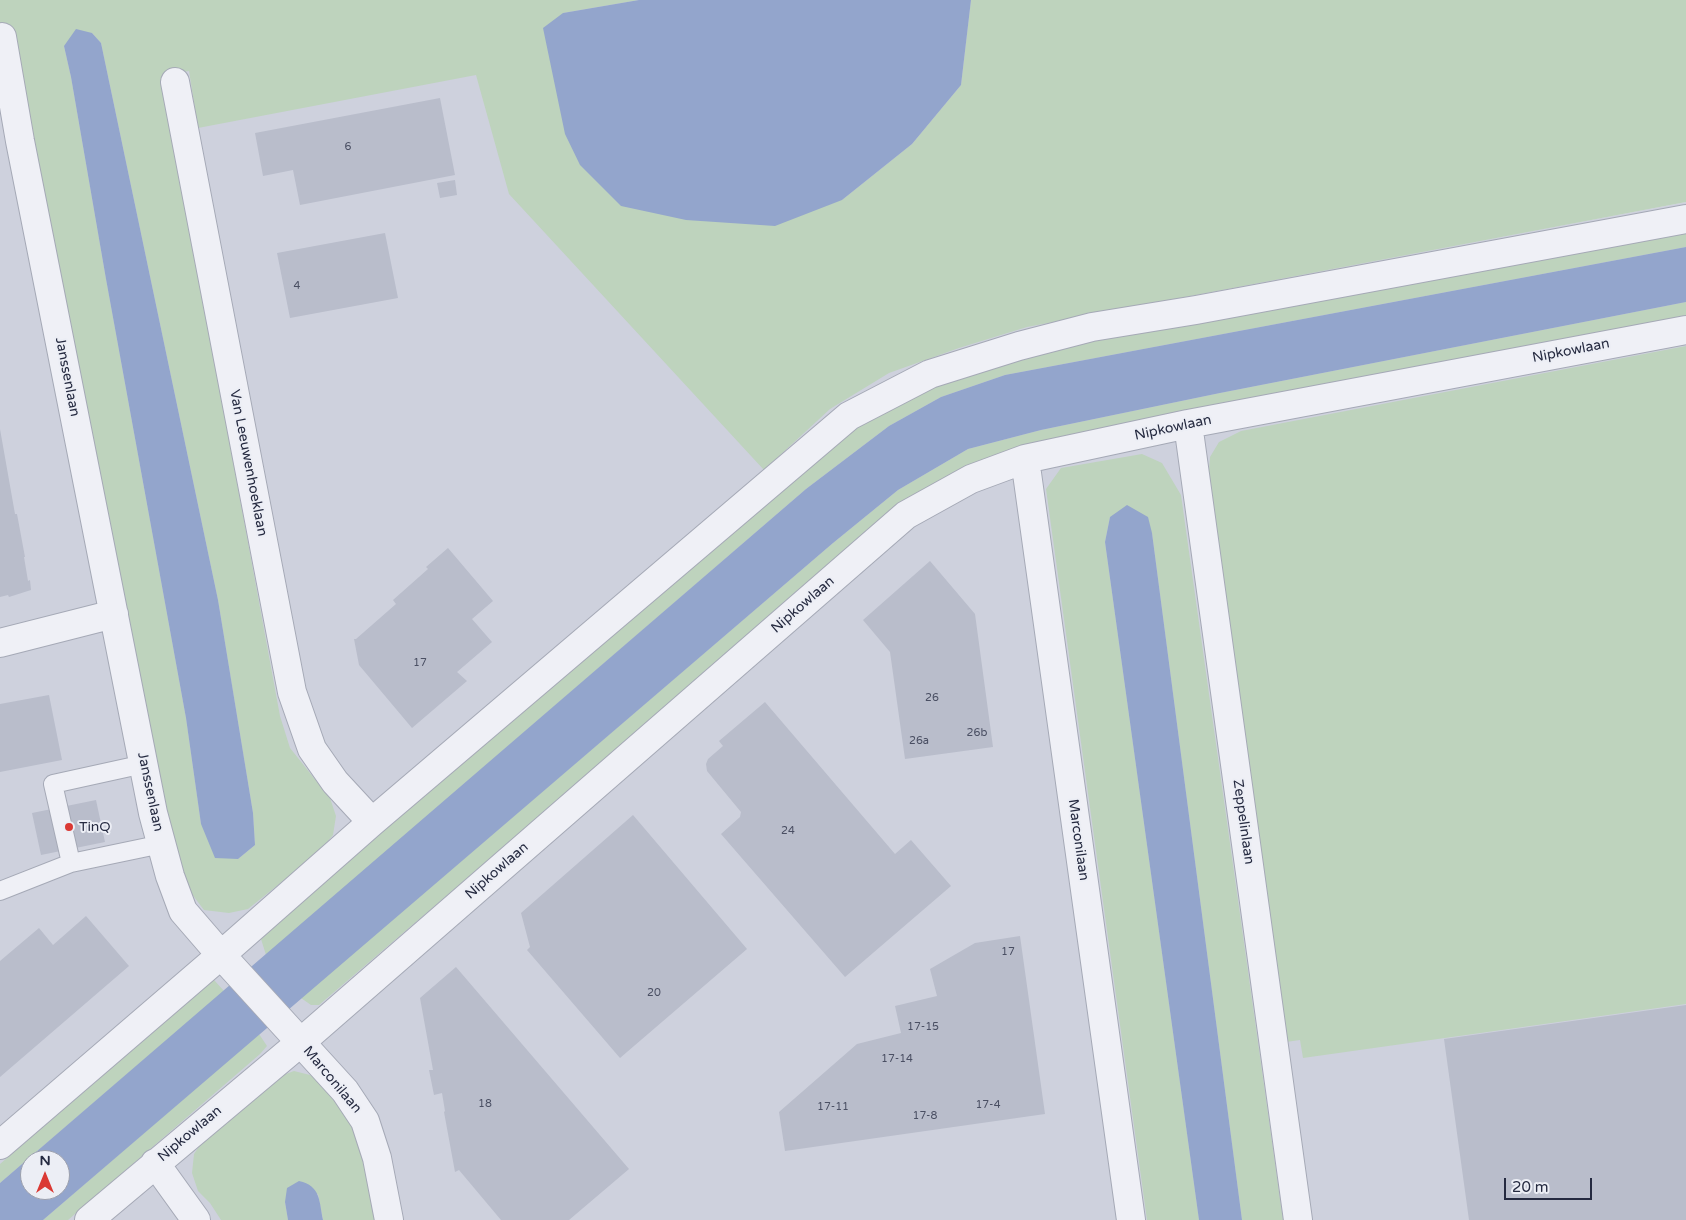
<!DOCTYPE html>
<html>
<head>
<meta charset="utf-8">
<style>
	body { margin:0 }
	#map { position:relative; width:1686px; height:1220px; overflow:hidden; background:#dcdfe8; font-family:"Varela Round",sans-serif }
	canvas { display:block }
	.north { position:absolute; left:20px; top:1150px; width:50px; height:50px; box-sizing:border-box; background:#eceef5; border:1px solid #9ca0ad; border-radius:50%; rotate:0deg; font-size:14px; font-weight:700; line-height:20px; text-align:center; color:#252a40 }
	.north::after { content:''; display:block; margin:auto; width:18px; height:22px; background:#da3934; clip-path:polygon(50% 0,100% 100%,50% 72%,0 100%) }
	.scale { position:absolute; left:1504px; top:1178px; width:88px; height:22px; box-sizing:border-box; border:2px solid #252a40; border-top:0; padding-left:6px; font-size:15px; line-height:18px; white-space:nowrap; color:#252a40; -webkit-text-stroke:4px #eceef5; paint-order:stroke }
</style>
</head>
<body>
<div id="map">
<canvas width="1686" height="1220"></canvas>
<div class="north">N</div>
<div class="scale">20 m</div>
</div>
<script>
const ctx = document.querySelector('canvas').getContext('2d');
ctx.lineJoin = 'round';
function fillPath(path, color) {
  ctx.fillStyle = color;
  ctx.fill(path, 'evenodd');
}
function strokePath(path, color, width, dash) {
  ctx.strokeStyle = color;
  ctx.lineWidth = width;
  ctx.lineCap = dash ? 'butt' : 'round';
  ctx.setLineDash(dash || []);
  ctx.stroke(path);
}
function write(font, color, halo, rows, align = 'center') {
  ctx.font = font + ' "Varela Round",sans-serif';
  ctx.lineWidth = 4;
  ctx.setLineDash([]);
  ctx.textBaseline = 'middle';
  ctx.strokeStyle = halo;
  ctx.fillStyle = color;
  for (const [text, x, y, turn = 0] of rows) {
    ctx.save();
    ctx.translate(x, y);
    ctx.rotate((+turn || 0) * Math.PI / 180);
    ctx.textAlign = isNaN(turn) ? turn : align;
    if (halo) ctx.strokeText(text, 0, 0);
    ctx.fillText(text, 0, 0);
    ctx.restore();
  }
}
fillPath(new Path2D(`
	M258 0H1126L1138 305 1686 202V1220H0V8ZM30 1160H60V1190H30Z`), '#ced1dd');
fillPath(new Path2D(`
	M0 0H639L563 13 842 200 912 144 961 85 971 0H1686V202L1027 327 959 348 889 373 830 409 764 470 509 194 476 75 198 128 189 71 162 76 280 716 290 748 330 798 336 816 333 835 318 853 248 909 229 913 204 910 185 885 171 848 118 568 8 24 0 25ZM92 33 101 43 218 600 253 813 255 845 238 859 201 824 186 718 106 279 71 77 64 46Z
	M1686 231V247L1005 375 941 397 889 426 806 489 266 955 261 939 380 833 847 433 911 392 1071 344Z
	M1686 302V320L1013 450 632 737 319 1005H311L301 998 833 543 898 490 968 449 1041 430 1220 393Z
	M1686 346V1004L1303 1058 1300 1040 1286 1042 1208 484 1210 457 1219 442 1241 431Z
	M1142 454 1162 463 1181 495 1283 1220H1242L1152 533 1110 517 1105 542 1199 1220H1147L1046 489 1061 468Z
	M214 980 224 991 0 1183V1164Z
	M259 1034 267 1046 260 1054 68 1220H43Z
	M294 1071 310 1075 323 1084 356 1129 367 1168 377 1220H323L318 1194 285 1202 288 1220H221L210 1203 198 1191 192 1173 194 1154 208 1133 272 1079Z`), '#bed3bd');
fillPath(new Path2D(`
	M639 0H971L961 85 912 144 842 200 775 226 686 220 621 206 580 165 565 134 543 28 563 13Z
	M76 29 92 33 101 43 218 600 253 813 255 845 238 859 215 858 201 824 186 718 106 279 71 77 64 46Z
	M1686 247V302L1220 393 1041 430 968 449 898 490 833 543 43 1220H0V1183L806 489 889 426 941 397 1005 375ZM30 1160H60V1190H30Z
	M1127 505 1148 517 1152 533 1242 1220H1199L1105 542 1110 517Z
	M299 1181C321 1186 319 1201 323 1220H288L285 1202 287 1188Z`), '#93a5cc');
fillPath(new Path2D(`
	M440 98 455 175 300 205 293 170 263 176 255 133Z
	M455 180 457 195 440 198 437 183Z
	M385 233 398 298 290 318 277 253Z
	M0 429 15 514H17L25 557H24L28 581 30 580 31 590 9 597 8 595 0 597Z
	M448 548 493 601 472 619 492 642 457 672 467 681 412 728 359 665 354 639H356L396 604 393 600 428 569 426 567Z
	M930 561 975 614 993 747 905 759 890 652 863 620Z
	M49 695 62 760 0 772V704Z
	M765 702 895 854 911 840 951 886 845 977 721 834 740 817 741 812 707 771 706 764 708 759 723 746 719 741Z
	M96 800 105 842 41 855 32 813Z
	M633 815 747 949 620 1058 527 950 530 947 521 913Z
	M86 916 129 966 0 1077V961L39 928 53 945Z
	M1020 936 1045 1114 785 1151 779 1112 857 1044 901 1033 895 1006 937 996 930 969 975 943Z
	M456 967 629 1169 569 1220H501L459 1170 455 1172 444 1112 445 1111 442 1093 434 1095 429 1070H433L420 998Z
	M1686 1005V1220H1469L1444 1039Z`), '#b9bdcb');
const lane = new Path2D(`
	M71 863 53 784 144 764
	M0 891 71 863 162 844`);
const street = new Path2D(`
	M2 37 20 141 153 813 170 876 183 911 221 955 345 1091 365 1121 377 1158 389 1220
	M175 82 292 692 312 749 335 782 372 822
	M1188 424 1298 1220
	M1025 459 1131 1220
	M0 643 114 614
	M0 1145 221 955 372 822 849 416 930 374 1019 346 1092 327 1196 310 1686 219
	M155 1163 196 1220
	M89 1220 301 1042 906 515 971 479 1025 459 1188 424 1686 330`);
strokePath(lane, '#a5a9b6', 20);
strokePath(street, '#a5a9b6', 30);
strokePath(lane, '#eff0f6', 18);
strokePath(street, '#eff0f6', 28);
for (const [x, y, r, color] of [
	[69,827,5,"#da3934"]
]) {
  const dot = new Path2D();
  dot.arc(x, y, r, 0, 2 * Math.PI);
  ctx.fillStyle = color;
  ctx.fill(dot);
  strokePath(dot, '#eceef5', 2);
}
write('11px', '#4a4f63', null, [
	["6",348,147],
	["4",297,286],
	["17",420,663],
	["26",932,698],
	["26b",977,733],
	["26a",919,741],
	["24",788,831],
	["17",1008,952],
	["20",654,993],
	["17-15",923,1027],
	["17-14",897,1059],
	["18",485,1104],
	["17-4",988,1105],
	["17-11",833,1107],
	["17-8",925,1116]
]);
write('14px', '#252a40', '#eceef5', [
	["Nipkowlaan",1571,351,-11],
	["Janssenlaan",67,377,79],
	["Nipkowlaan",1173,428,-12],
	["Van Leeuwenhoeklaan",248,463,79],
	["Nipkowlaan",803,605,-41],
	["Janssenlaan",150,792,78],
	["Zeppelinlaan",1243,822,82],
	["Marconilaan",1078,840,82],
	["Nipkowlaan",497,871,-41],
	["Marconilaan",332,1080,50],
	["Nipkowlaan",190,1134,-40]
]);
write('14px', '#252a40', '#eceef5', [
	["TinQ",79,827]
], 'left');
</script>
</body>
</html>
